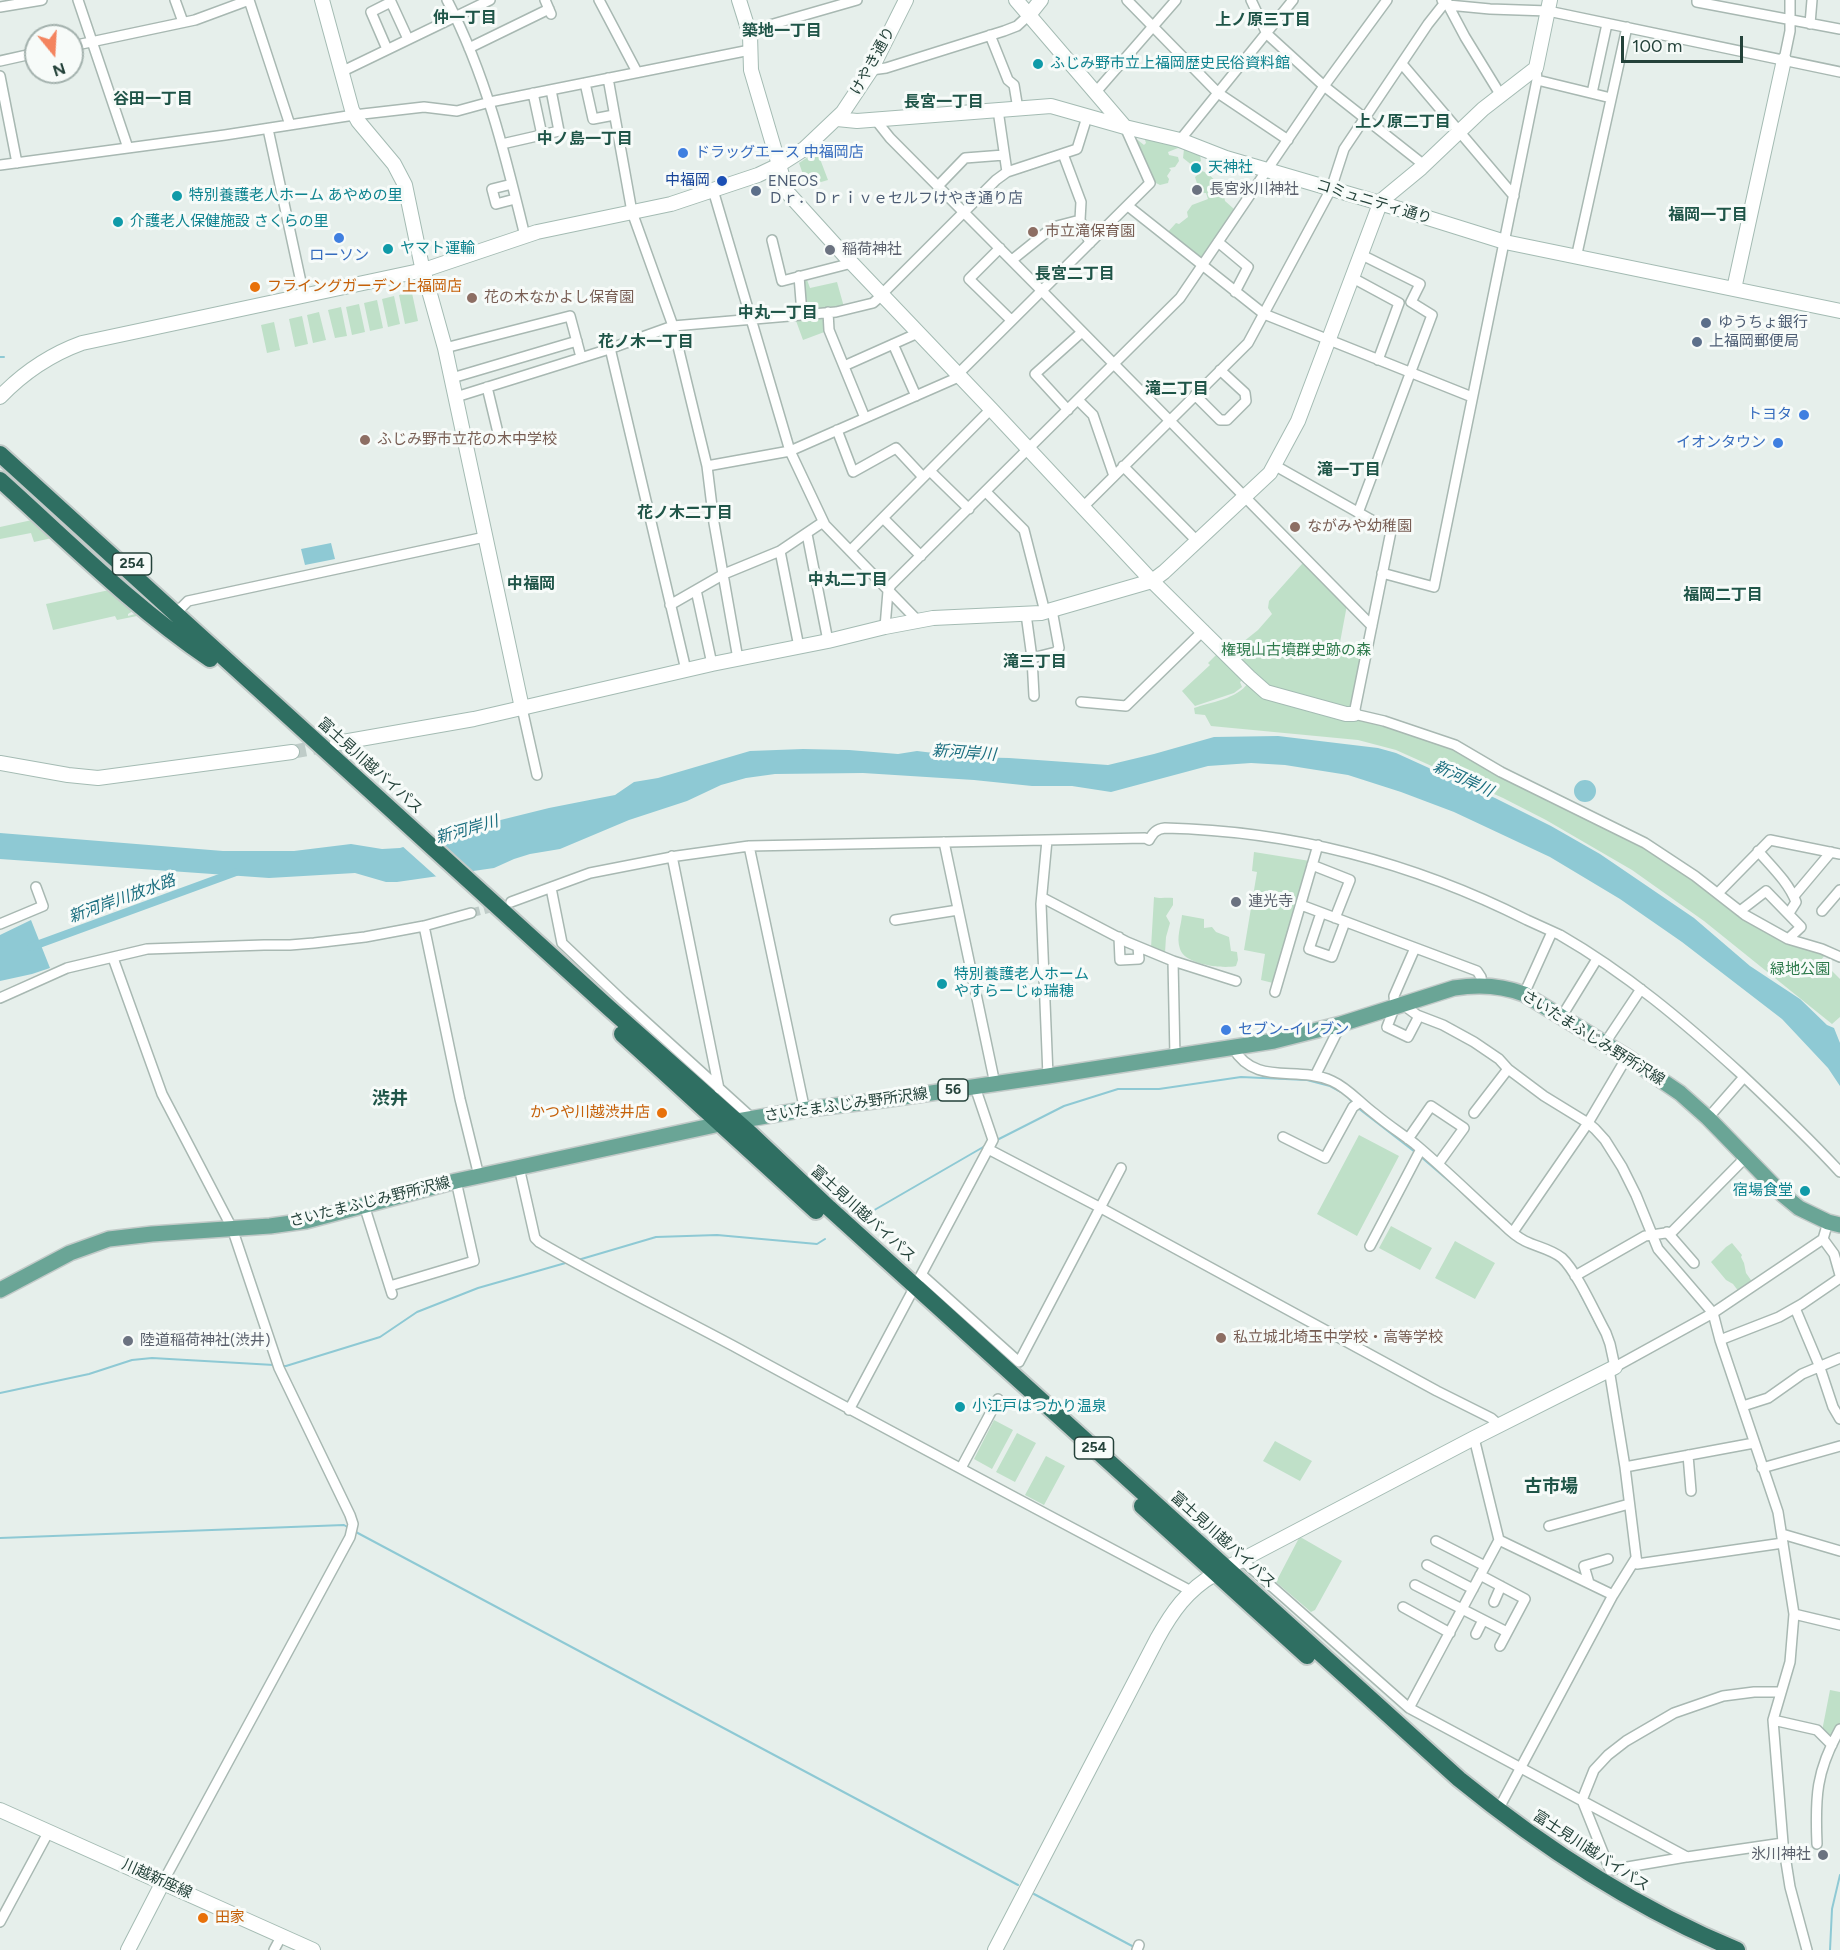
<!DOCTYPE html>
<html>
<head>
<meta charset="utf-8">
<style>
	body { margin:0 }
	#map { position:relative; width:1840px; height:1950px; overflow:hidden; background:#e6efeb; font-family:Figtree,sans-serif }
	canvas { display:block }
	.north { position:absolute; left:24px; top:24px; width:60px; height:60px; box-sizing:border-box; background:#f7fbf9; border:2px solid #a3b1ad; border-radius:50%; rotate:162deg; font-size:16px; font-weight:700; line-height:24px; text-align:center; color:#24423a }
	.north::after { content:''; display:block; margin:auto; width:21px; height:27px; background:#f4845f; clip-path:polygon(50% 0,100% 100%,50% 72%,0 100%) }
	.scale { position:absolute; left:1621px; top:36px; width:122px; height:27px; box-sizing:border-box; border:3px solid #24423a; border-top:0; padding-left:8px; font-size:18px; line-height:21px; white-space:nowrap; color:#24423a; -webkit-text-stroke:4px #f7fbf9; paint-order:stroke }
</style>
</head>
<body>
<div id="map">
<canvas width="1840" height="1950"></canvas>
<div class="north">N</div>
<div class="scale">100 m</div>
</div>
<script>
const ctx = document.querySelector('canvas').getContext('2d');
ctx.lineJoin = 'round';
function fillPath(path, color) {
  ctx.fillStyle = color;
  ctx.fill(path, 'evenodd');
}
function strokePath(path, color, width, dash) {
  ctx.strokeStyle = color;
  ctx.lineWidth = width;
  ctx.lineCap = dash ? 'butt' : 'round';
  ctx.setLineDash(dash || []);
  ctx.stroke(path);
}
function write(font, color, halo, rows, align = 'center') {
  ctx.font = font + ' Figtree,"Noto Sans JP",sans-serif';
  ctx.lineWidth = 6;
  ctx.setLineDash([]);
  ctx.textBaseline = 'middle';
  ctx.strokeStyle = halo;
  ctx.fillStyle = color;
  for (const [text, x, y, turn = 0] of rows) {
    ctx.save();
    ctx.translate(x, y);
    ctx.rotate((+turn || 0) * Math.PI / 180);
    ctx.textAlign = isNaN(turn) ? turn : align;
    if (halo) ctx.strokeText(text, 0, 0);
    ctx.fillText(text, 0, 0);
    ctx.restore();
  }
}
fillPath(new Path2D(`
	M1134 137 1144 145 1146 143 1144 137 1199 149 1201 161 1193 166 1183 158 1184 149 1178 148 1168 152 1169 155 1178 157 1179 161 1175 167 1169 168 1171 170 1167 176 1169 179 1168 183 1160 185 1154 182 1149 168H1146Z
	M817 151 828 180 807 186 799 163Z
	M1202 171 1207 173 1217 182 1210 188 1211 192H1217L1224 196 1225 201 1234 209 1235 213 1204 258 1194 254 1166 234 1176 223 1179 224 1188 217 1187 212 1192 205 1208 199 1206 193H1200L1195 177Z
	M806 277 810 288 837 282 844 307 804 313 802 278Z
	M412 293 418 321 405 324 399 295Z
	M394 296 400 324 388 327 382 299Z
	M377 300 383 328 370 331 364 303Z
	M359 304 365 332 352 335 346 307Z
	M341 307 347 336 335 338 328 310Z
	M319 312 326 340 313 343 307 315Z
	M824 314 827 331 803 340 795 318Z
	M302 316 308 344 295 347 289 319Z
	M274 322 280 350 267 353 261 325Z
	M32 520 52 538 34 542 31 533 0 539V527Z
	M1302 564H1307L1347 605 1338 653 1361 658 1351 706 1348 709 1276 692 1234 655 1233 650 1258 630 1272 614 1268 608 1269 601Z
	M109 590 133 611 128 614V616L135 614 137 616 117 620 115 616 53 630 46 604Z
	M1218 653 1244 679 1240 682 1242 687 1234 693 1195 706 1182 691 1210 665 1208 663Z
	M1248 683 1455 749 1649 849 1707 889 1812 950 1825 955 1821 960 1840 979V1017L1832 1024 1704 921 1632 870 1546 820 1503 798 1396 750 1358 740 1211 726 1205 715 1195 714 1194 708C1211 702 1237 699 1248 683Z
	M1254 852 1310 861 1273 983 1261 980 1265 954 1244 950 1257 872 1252 871Z
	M1154 897C1161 899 1166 897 1173 898V905L1166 916 1170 923 1166 937 1165 953 1151 948Z
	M1182 915 1204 919V928L1212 927 1216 932 1229 937 1231 951 1237 952 1238 960 1236 966C1223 969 1185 965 1180 949 1176 937 1181 927 1182 915Z
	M1359 1135 1399 1156 1357 1236 1317 1214Z
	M1391 1226 1432 1248 1420 1270 1379 1248Z
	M1455 1241 1495 1263 1475 1299 1435 1278Z
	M1732 1243 1742 1255 1741 1257 1744 1263 1746 1273 1753 1283 1739 1292 1733 1284 1726 1280 1711 1262 1726 1247Z
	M994 1420 1013 1430 992 1469 974 1459Z
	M1017 1433 1036 1443 1015 1482 996 1472Z
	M1275 1441 1312 1461 1300 1481 1263 1461Z
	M1046 1456 1065 1466 1044 1505 1025 1495Z
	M1299 1538H1302L1342 1561 1315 1610 1311 1612 1276 1582Z
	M1830 1690 1840 1692V1724L1830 1738 1822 1731Z`), '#bfe0c8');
fillPath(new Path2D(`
	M331 543 335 559 305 565 301 549Z
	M1278 736 1378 748 1396 753 1495 798 1551 826 1600 854 1694 918 1750 966 1800 999 1827 1025 1834 1028 1840 1043V1086L1828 1068 1782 1019 1682 942 1620 899 1550 857 1454 812 1401 792 1348 775 1285 765 1251 763 1208 766 1111 792 1072 786H1032L974 780 863 773 775 774 746 778 721 785 687 801 629 820 560 849 530 854 514 859 494 868 397 882H386L355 873 269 878 0 859V833L223 851H294L351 844 382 849 400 848 444 834 549 808 615 795 634 782 658 778 750 751 803 749 849 750 898 754 917 751 967 757 1009 758 1108 765 1154 754 1214 737Z
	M1574 791a11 11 0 1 1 22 0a11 11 0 1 1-22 0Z
	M31 920 50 968 32 974 0 981V935Z`), '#8ec9d4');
fillPath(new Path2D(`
	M433 834 476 875 439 879 401 845Z`), '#e6efeb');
strokePath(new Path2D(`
	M0 357H4
	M1346 1095 1354 1104
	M1358 1108 1415 1152
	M995 1141 1064 1106 1118 1089H1159L1241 1077 1307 1080 1330 1086 1341 1092
	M1420 1156 1470 1199
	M864 1216 985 1146
	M578 1260 656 1237 717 1235 817 1244 825 1239
	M1580 1293 1604 1339
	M280 1366H286L380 1337 417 1312 478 1288 569 1262
	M0 1393 89 1374 132 1360 152 1358 274 1365
	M354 1531 1018 1885
	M0 1538 344 1525 349 1528
	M1034 1894 1134 1947
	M1830 1950 1832 1909 1840 1875`), '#8ec9d4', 2);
strokePath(new Path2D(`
	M31 947 236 872`), '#8ec9d4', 8);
strokePath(new Path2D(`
	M471 913 498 906`), '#bfccc8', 9, [9, 4.5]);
strokePath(new Path2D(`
	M292 752 328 745`), '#bfccc8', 14, [14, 7]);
const street = new Path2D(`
	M78 0 128 148
	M175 0 183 22
	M249 0 290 125
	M447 0C486 75 505 154 525 236
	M545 0 551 14
	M599 0 637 72
	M1127 0 1218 93 1288 140
	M1251 0 1267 34 1324 86 1424 165
	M1442 0 1448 5 1490 9 1548 11 1840 72
	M1697 0V2L1840 29
	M1448 5 1465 37 1500 94
	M0 7 42 0
	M1810 24 1812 0
	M749 31 857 0
	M990 35 1008 80 1014 85 1018 109
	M72 46 195 20 249 0
	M469 48 549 9
	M387 49 371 12 391 2 408 39
	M1784 60 1790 31V0
	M0 61 36 53
	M1402 64 1514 196
	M871 70 886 68 1004 31 1017 26 1029 15
	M341 72 490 0
	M0 76 17 163
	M608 78 632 212 673 326 707 466 714 523 738 659
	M1537 80 1611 98
	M585 83 593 119 614 115
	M533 93 542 135
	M1095 93 1176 0
	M1592 93 1607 24
	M998 110 1007 172
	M875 119 890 138 1041 290 1372 626
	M268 129 304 296
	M1180 140 1293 0
	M502 144 559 131 551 90
	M1063 154 1081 202 1080 220 1090 243
	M0 165 225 135 354 115 424 107 457 111 490 102 750 50
	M512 184 492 189 496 204 515 199
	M938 186 965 158 1004 155
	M713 190 790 451 825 525 918 621
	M1128 206 1264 314 1472 397
	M772 240 782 281 852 263
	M1218 242 1248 267 1235 292
	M1000 248 969 279 1011 320
	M1576 258 1627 27
	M1012 260 1053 227 1080 220
	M799 276 802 314
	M1351 277 1399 303 1378 360
	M882 294 996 180 1007 172 1077 149 1087 117
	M828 312 829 330 865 418
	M893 344 916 396
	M445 348 570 316 581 357
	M610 348 686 670
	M844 366 918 333
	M958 374 1150 183 1125 127
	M452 378 577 341
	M1195 395 1220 420H1227L1246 401 1245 393 1220 370
	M456 397 606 350 673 326 836 312 873 303 882 295
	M1078 400 1093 415 1114 476
	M1068 410 1035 374 1082 332
	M837 430 853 472 896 448 923 477
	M466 444 499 437 487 387
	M1274 465 1391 531 1354 714 1384 721 1455 745 1501 772 1645 843 1695 876 1745 915 1788 939 1822 949 1840 957
	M707 466 790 451 961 376
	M1123 466 1197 541
	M930 471 969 509
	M986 492 1024 530 1045 612
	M1083 507 1248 343 1331 189 1344 149 1428 24 1447 0
	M1358 513 1432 315 1411 302 1420 284 1360 254
	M883 518 921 556
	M807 534 828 641
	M780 551 799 647
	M850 551 991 409
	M1382 573 1434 587 1537 80 1536 68
	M696 590 712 664
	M670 605 724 574 780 551 823 522
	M180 609 188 601 485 537
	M1026 614 1032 658 1034 696
	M885 627 888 591 891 585 1180 298 1324 86 1387 0
	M1032 658 1056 652 1059 648 1052 610
	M1081 702 1126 706 1204 630
	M522 708 537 775
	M1047 840 1041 904 1048 1076
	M944 842 995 1084
	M749 846 805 1111
	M1758 851C1772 867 1789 883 1796 902L1789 913
	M672 856 719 1089
	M1312 865 1350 880 1335 918
	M551 888 562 943 623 1001 752 1118
	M1718 893 1770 840 1840 854
	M1794 896 1831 852
	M1043 898 1127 942 1173 961 1175 1057
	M511 902 590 873 677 856 749 846 1145 838 1149 840C1153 833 1156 829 1165 828 1293 831 1412 862 1527 920 1538 925 1549 930 1560 935 1626 973 1684 1022 1740 1073 1774 1105 1808 1137 1840 1172
	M1301 905 1477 971 1481 977 1482 985
	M1740 911 1766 891 1801 927 1788 939
	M1822 911 1840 890
	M1321 913 1309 949 1332 957 1345 922
	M895 920 958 910
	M0 924 43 906 36 887
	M424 926 460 1099 479 1176
	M1119 937 1120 960 1139 959 1138 947
	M1415 948 1394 996 1395 1006 1387 1027 1408 1037 1419 1016
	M113 958 162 1094 232 1228 279 1368 350 1515 353 1524 350 1537 163 1882
	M1173 961 1236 981
	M1275 992 1318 845
	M1524 994 1552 932
	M0 998 67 968 147 949 264 945H290L314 943 365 937 424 926 471 913
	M1402 1004 1417 1015 1443 1025 1474 1042 1499 1059 1508 1069 1544 1096 1588 1123 1595 1129 1605 1140 1622 1167 1636 1195 1658 1249 1713 1313 1720 1340 1778 1512 1794 1614 1790 1662 1773 1720 1783 1843 1790 1887 1807 1950
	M1562 1016 1597 959
	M1605 1043 1641 989
	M1233 1048C1256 1087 1296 1065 1332 1081 1348 1088 1360 1103 1375 1114 1388 1125 1402 1134 1415 1144 1446 1170 1474 1198 1503 1224 1509 1230 1517 1237 1525 1241 1537 1247 1551 1249 1562 1258 1577 1272 1595 1313 1606 1333L1610 1344 1615 1367 1713 1313 1823 1239 1828 1222
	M1315 1076 1341 1024
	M1474 1113 1508 1069
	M1708 1118 1744 1077
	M1283 1137 1325 1158 1353 1107 1360 1102
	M1408 1139 1431 1106 1464 1128 1438 1164
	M988 1149 1101 1208 1437 1391 1491 1418 1499 1425
	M519 1167 535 1238 539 1242C604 1280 672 1313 739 1349 889 1431 1040 1511 1191 1591
	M364 1205 392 1294
	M1513 1232 1588 1123 1627 1057
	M1667 1232 1694 1263
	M1823 1239 1834 1254 1840 1275
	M1370 1246 1421 1149
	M922 1275 1019 1362 1121 1168
	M1575 1276 1645 1236 1672 1232 1746 1157
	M390 1286 474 1261 456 1181
	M1795 1308 1819 1365 1833 1407 1840 1419
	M1720 1340 1779 1317 1802 1304 1840 1278
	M1609 1369 1625 1467 1637 1564 1783 1543
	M1743 1406 1768 1398 1802 1374 1840 1358
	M849 1410 993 1140 975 1087
	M1474 1438 1499 1540 1613 1595
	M1688 1455 1691 1491
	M1625 1467 1754 1443
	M961 1468 998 1399
	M1762 1468 1840 1446
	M1549 1526 1629 1504
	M1782 1534 1840 1551
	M1499 1540 1409 1708 1687 1857 1783 1843
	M1436 1541 1485 1566
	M1243 1561 1409 1708
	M1427 1565 1473 1589
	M1480 1575 1525 1599 1500 1646
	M1589 1583 1584 1566 1608 1559
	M1415 1585 1507 1632
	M1494 1602 1501 1586
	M1403 1607 1450 1633
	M1794 1614 1840 1625
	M1476 1634 1483 1620
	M1773 1720 1817 1730 1832 1745
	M1498 1810 1613 1595 1636 1558
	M1817 1844C1815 1797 1816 1771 1840 1729
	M1686 1857 1610 1870 1582 1800 1594 1770 1608 1755 1626 1741 1674 1713 1723 1696 1754 1692H1781
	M0 1922 49 1831
	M274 1950 282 1935
	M1137 1950 1139 1945`);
const secondary = new Path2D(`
	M322 0 352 110 358 121 394 164 405 185 421 262 445 348 522 708
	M739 0 750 35 751 70 787 192 846 257 991 409 1152 581 1249 677 1266 692 1346 714H1354
	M1016 0 1125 127
	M1029 15 1041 0
	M837 119 857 121 1051 106 1125 127 1180 140 1226 158 1380 203 1505 242 1840 311
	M1734 289 1784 60
	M0 397C24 372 49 355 82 343L424 270 537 232 671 204 758 175 779 165 804 149 843 112 871 70 906 0
	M337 743 474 719 712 664 828 641 885 627 933 618 1041 613 1152 581 1164 572 1270 473 1298 421 1381 201 1421 168 1483 109 1536 68 1550 0
	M0 763 68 775 98 778 292 752
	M0 1810 313 1950
	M128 1950 163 1882
	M995 1950 1157 1639C1172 1612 1187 1590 1215 1574L1474 1438 1615 1367`);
const primary = new Path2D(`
	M0 1290 70 1253 109 1239 152 1234 270 1226 306 1221 456 1181 720 1124 801 1110 890 1099 1048 1076 1274 1041 1341 1024 1454 988C1479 984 1501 985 1524 994L1627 1057 1680 1093 1708 1118 1782 1194 1799 1208 1828 1222 1840 1225`);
const highway = new Path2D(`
	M0 454 609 1008 752 1135 829 1208 1459 1779C1545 1849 1635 1908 1737 1950
	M0 480C68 541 134 608 210 659
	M622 1034 816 1211
	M1142 1506 1307 1656`);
strokePath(street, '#a8b8b2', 12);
strokePath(secondary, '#a4bbb3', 16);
strokePath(primary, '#c2cac8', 18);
strokePath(highway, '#c2cac8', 20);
strokePath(street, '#fff', 9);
strokePath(secondary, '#fff', 14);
strokePath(primary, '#6aa596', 15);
strokePath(highway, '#2f6f62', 16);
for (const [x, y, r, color] of [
	[1038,64,6,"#0f9aa8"],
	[683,153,6,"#3f7fe0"],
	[1196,168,6,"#0f9aa8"],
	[722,181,6,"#1a4fb4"],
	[1197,190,6,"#6b7280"],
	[756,191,6,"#5c6f8a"],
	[177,196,6,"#0f9aa8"],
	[118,222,6,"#0f9aa8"],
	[1033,232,6,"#8d6e63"],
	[339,238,6,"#3f7fe0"],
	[388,249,6,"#0f9aa8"],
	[830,250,6,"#6b7280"],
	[255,287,6,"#e8710a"],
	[472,298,6,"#8d6e63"],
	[1706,323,6,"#5c6f8a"],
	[1697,342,6,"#5c6f8a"],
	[1804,415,6,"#3f7fe0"],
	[365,440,6,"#8d6e63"],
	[1778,443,6,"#3f7fe0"],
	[1295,527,6,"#8d6e63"],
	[1236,902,6,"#6b7280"],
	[942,984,6,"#0f9aa8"],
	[1226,1030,6,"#3f7fe0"],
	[662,1113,6,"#e8710a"],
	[1805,1191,6,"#0f9aa8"],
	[1221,1338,6,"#8d6e63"],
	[128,1341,6,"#6b7280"],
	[960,1407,6,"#0f9aa8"],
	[1823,1855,6,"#6b7280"],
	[203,1918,6,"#e8710a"]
]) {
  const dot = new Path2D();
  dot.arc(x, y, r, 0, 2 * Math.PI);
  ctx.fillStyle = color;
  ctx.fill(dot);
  strokePath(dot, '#f7fbf9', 2);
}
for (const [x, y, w] of [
	[132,564,39],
	[953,1090,30],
	[1094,1448,39]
]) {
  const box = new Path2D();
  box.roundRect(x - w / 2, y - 11, w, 22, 4.5);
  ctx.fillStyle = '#f7fbf9';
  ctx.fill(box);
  strokePath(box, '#24423a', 1.5);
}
write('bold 14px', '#24423a', null, [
	["254",132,564],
	["56",953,1090],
	["254",1094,1448]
]);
write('15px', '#24423a', '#f7fbf9', [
	["けやき通り",873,61,-61],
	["コミュニティ通り",1374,202,17],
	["富士見川越バイパス",370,766,42],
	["さいたまふじみ野所沢線",1593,1038,32],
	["さいたまふじみ野所沢線",846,1105,-8],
	["さいたまふじみ野所沢線",370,1202,-14],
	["富士見川越バイパス",863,1214,42],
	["富士見川越バイパス",1223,1540,42],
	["富士見川越バイパス",1591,1851,33],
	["川越新座線",157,1879,24]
]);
write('15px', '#0d838f', '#f7fbf9', [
	["ふじみ野市立上福岡歴史民俗資料館",1050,64],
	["天神社",1208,168],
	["特別養護老人ホーム あやめの里",189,196],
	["介護老人保健施設 さくらの里",130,222],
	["ヤマト運輸",400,249],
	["特別養護老人ホーム",954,975],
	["やすらーじゅ瑞穂",954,992],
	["宿場食堂",1793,1191,"right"],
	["小江戸はつかり温泉",972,1407]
], 'left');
write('15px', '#366cbe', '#f7fbf9', [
	["ドラッグエース 中福岡店",695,153],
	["ローソン",339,256,"center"],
	["トヨタ",1792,415,"right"],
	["イオンタウン",1766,443,"right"],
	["セブン-イレブン",1238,1030]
], 'left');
write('15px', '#164399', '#f7fbf9', [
	["中福岡",710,181]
], 'right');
write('15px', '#4e5e75', '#f7fbf9', [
	["ENEOS",768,182],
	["Ｄｒ．Ｄｒｉｖｅセルフけやき通り店",768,199],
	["ゆうちょ銀行",1718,323],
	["上福岡郵便局",1709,342]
], 'left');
write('15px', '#5b616d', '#f7fbf9', [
	["長宮氷川神社",1209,190],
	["稲荷神社",842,250],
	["連光寺",1248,902],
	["陸道稲荷神社(渋井)",140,1341],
	["氷川神社",1811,1855,"right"]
], 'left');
write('15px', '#785e54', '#f7fbf9', [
	["市立滝保育園",1045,232],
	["花の木なかよし保育園",484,298],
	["ふじみ野市立花の木中学校",377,440],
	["ながみや幼稚園",1307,527],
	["私立城北埼玉中学校・高等学校",1233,1338]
], 'left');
write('15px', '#c56008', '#f7fbf9', [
	["フライングガーデン上福岡店",267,287],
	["かつや川越渋井店",650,1113,"right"],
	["田家",215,1918]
], 'left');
write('15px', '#2d7a4b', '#f7fbf9', [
	["権現山古墳群史跡の森",1296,651],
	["緑地公園",1800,970]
]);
write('bold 16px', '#1f5548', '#f7fbf9', [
	["仲一丁目",465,18],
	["上ノ原三丁目",1263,20],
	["築地一丁目",782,31],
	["谷田一丁目",153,99],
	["長宮一丁目",944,102],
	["上ノ原二丁目",1403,122],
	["中ノ島一丁目",585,139],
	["福岡一丁目",1708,215],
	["長宮二丁目",1075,274],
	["中丸一丁目",778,313],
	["花ノ木一丁目",646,342],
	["滝二丁目",1177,389],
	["滝一丁目",1349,470],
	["花ノ木二丁目",685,513],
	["中丸二丁目",848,580],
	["中福岡",531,584],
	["福岡二丁目",1723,595],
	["滝三丁目",1035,662]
]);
write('italic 16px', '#1c6f80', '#f7fbf9', [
	["新河岸川",964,753,4],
	["新河岸川",1463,779,25],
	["新河岸川",467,830,-16],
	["新河岸川放水路",122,899,-20]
]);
write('bold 18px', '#1f5548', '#f7fbf9', [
	["渋井",390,1099],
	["古市場",1551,1487]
]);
</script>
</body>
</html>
